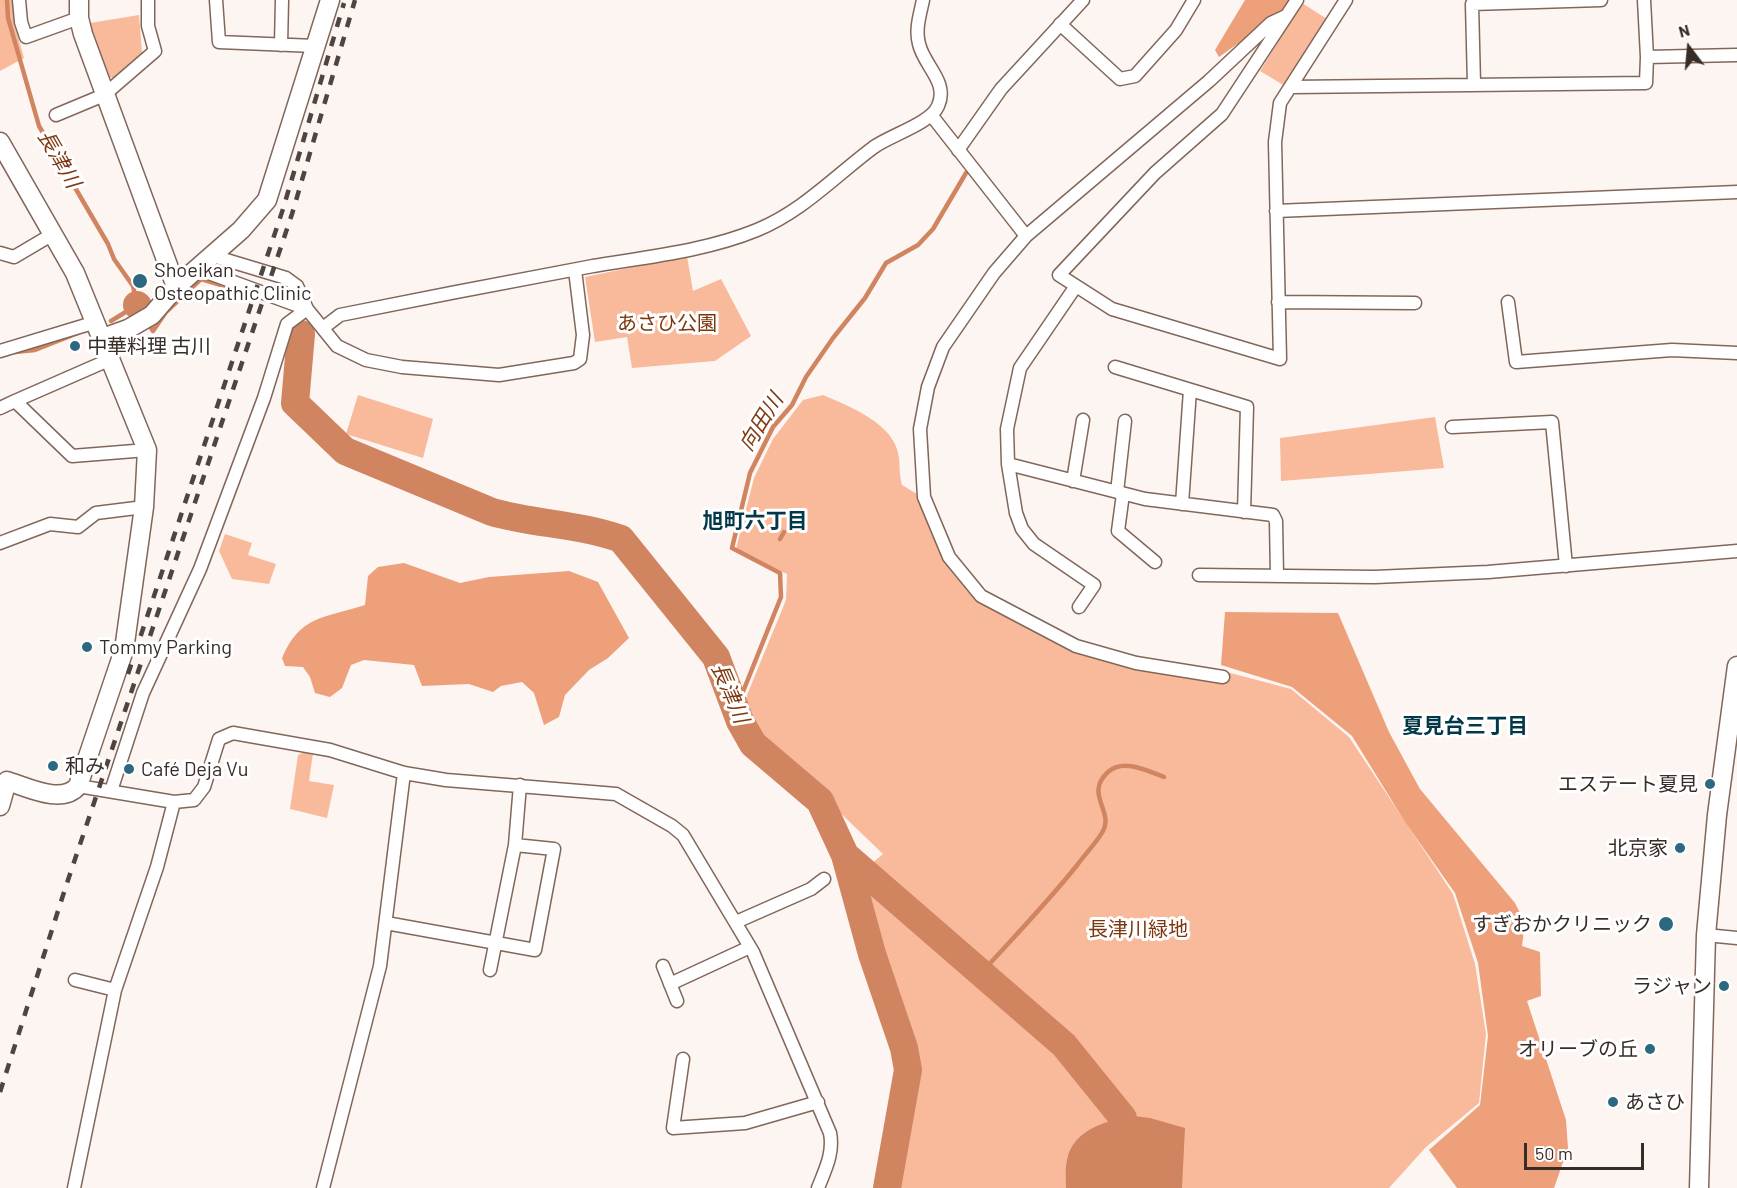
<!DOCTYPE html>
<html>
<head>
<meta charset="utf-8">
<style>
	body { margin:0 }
	#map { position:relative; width:1737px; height:1188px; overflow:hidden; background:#fcf5f2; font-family:Barlow,sans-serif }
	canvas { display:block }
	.north { position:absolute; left:1659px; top:18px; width:60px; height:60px; -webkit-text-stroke:4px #fff; paint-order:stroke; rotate:344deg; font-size:16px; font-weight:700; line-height:24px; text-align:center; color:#382c27 }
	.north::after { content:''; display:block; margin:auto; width:21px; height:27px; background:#382c27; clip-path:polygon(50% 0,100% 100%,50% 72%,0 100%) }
	.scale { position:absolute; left:1524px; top:1143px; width:120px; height:27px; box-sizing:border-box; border:3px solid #382c27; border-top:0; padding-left:8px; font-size:18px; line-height:21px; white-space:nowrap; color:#382c27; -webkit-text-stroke:4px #fff; paint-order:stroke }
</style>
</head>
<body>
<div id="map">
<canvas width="1737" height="1188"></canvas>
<div class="north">N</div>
<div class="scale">50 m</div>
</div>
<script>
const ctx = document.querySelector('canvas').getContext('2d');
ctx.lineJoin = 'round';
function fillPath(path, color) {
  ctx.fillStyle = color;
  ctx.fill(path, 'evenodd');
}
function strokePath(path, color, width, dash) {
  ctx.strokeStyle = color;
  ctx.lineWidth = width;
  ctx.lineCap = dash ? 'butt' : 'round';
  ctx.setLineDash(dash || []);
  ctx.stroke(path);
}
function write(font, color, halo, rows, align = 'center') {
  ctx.font = font + ' Barlow,"Noto Sans JP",sans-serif';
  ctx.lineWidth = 6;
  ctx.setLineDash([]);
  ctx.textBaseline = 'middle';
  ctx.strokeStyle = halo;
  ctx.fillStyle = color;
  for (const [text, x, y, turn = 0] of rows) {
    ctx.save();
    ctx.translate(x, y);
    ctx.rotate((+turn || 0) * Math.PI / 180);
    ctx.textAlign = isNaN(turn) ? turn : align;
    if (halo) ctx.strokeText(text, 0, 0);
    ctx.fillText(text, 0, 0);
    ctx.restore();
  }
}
fillPath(new Path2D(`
	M0 0H13L14 23 24 58 0 71Z
	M1302 3 1327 19 1285 86 1260 71Z
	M139 15 142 53 114 78 105 76 93 42 90 23Z
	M687 256 693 291 721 279 751 336 715 361 632 368 627 337 595 342 585 277Z
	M358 395 433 419 423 458 346 434Z
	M823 395C849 406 896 424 899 458 900 468 899 473 902 485L917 494 947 563 980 602 1076 652 1223 671 1291 689 1349 737 1453 894 1475 964 1486 1034 1479 1103 1426 1147 1389 1188H889L906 1068 853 879 883 854 751 727 746 707 747 695 786 600 787 574 736 549 754 478 773 439 803 400Z
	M1435 417 1444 468 1281 481 1280 438Z
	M225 534 252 543 248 555 276 564 269 584 232 579 219 551Z
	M304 752 313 753 309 781 334 785 327 818 290 809 298 755Z`), '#f9ba9c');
fillPath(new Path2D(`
	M1245 0H1290L1281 13 1219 57 1215 50Z
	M404 563 460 583 489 577 569 571 598 582 629 638 608 658 589 670 565 695 559 717 544 725 534 693 522 682 501 686 493 692 469 684 422 686 414 665 364 660 351 665 342 688 330 697 315 693 310 677 303 667 285 666 282 658C300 615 325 618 365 605L368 576 378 567Z
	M1225 612 1338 613 1389 732 1420 789 1515 903 1525 923 1522 946 1540 952 1541 996 1527 1001 1566 1120 1568 1148 1554 1188H1457L1429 1150 1480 1105 1488 1036 1478 963 1455 893 1405 822 1352 736 1292 687 1221 665Z`), '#eda07a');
fillPath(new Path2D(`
	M1134 1116 1150 1118 1185 1128 1182 1188H1066C1066 1179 1065 1168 1067 1160 1073 1129 1108 1120 1134 1116Z`), '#d08560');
strokePath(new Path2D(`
	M7 0 8 18 39 126 108 244 114 259 133 286 137 305 111 321
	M148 323 153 331 166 312 201 279 238 290
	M15 352 35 350 78 333
	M780 539 784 532
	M736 709 781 597 780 573 732 548 750 473 773 427 792 405 806 377 833 338 865 298 886 263 918 245 933 229 966 173
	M981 973C1014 937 1048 902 1078 864 1086 853 1097 842 1103 831 1114 811 1084 794 1108 772 1123 758 1148 771 1164 777`), '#d08560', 4.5);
strokePath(new Path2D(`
	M137 305 138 306
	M301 334 295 403 345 451 492 512C534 524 580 524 621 539L716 657 740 721 753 744 820 801 845 855 872 954 904 1048 908 1070 887 1188
	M845 855 1064 1045 1123 1118`), '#d08560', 28);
const street = new Path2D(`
	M19 0 21 22 26 37 79 18
	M216 0 219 42 315 46
	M1297 0 1222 114 1155 173 1059 275 1112 309 1280 359 1275 142 1280 103 1346 0
	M1644 0 1647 57
	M1060 24 1120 79 1135 76 1176 30 1194 0
	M281 45 282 0
	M1474 84 1472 4 1601 0
	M1292 87 1646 83 1647 57 1737 55
	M56 115 104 95 155 51 148 26V0
	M932 116 1026 236
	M958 150 1001 89 1083 0
	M1276 211 1737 192
	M0 253 14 257 53 234
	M213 256 286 278 297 286 307 309 337 346 366 360 402 367 499 375 574 363 580 359 583 335 575 270
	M198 269 307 309
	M1076 286 1020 368 1007 429 1008 464 1016 513 1022 529 1034 544 1094 585 1079 607
	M1278 302 1415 303
	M1508 302 1516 362 1672 350 1737 353
	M323 328 340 315C424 298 509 282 593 266 647 257 706 251 757 230 803 211 835 176 874 147 891 135 931 123 938 106 949 82 924 66 919 44 915 29 920 15 923 0
	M0 351 96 322
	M1115 367 1247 407 1244 512
	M15 401 111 359
	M0 408 15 401 72 456 147 450
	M1452 427 1552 422 1566 566
	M1008 464 1145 499 1273 515 1276 521 1277 576
	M1073 481 1083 420
	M1117 492 1125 421
	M1123 494 1118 531 1155 562
	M1182 504 1190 390
	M0 543 50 524 78 527 96 513 144 507
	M1199 575 1375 577 1488 572 1737 551
	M1223 677 1136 663 1076 646 981 596 949 557 924 497 920 429 928 387 943 347 994 273 1026 236 1209 81 1271 23 1286 16
	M78 786 174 802 194 800 204 787 219 739 233 733 330 750 404 773 446 780 616 794 672 826 683 835 753 952 830 1133C834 1153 825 1170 818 1188
	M111 791 143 693 200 569 264 398 287 324 307 309
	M736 922 811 889 824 879
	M386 923 535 950 554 849 515 845
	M1706 935 1737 938
	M663 966 677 1001
	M490 970 515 845 520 785
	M75 980 115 990
	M670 984 750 947
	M683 1059 673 1128 745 1123 818 1102
	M74 1188 115 990 157 867 174 802
	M323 1188 380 966 404 773`);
const secondary = new Path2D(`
	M79 0V18L83 34 176 287
	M0 142 75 273 147 450 144 507 124 650 78 786C62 805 27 787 7 781L0 806
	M103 338 128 329 152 315 176 287 241 230 267 200 330 0
	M1699 1188 1706 935 1717 815 1737 666`);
strokePath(street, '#81675a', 15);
strokePath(secondary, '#81675a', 21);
strokePath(street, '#fff', 12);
strokePath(secondary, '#fff', 18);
strokePath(new Path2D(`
	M128 674 283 209 344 3
	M0 1092 66 886 292 214 355 0`), '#4f443f', 4.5, [10, 10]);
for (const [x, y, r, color] of [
	[140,281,8,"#2c6880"],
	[75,346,6,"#2c6880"],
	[87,647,6,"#2c6880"],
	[53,766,6,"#2c6880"],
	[129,769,6,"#2c6880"],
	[1710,784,6,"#2c6880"],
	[1680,848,6,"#2c6880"],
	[1666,924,8,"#2c6880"],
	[1724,986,6,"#2c6880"],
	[1650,1049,6,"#2c6880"],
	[1613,1102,6,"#2c6880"]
]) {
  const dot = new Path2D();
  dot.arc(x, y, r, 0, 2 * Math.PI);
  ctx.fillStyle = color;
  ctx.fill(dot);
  strokePath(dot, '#fff', 2);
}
write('20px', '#382c27', '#fff', [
	["Shoeikan",154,270],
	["Osteopathic Clinic",154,293],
	["中華料理 古川",87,346],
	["Tommy Parking",99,647],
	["和み",65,766],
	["Café Deja Vu",141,769],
	["エステート夏見",1698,784,"right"],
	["北京家",1668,848,"right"],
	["すぎおかクリニック",1652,924,"right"],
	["ラジャン",1712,986,"right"],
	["オリーブの丘",1638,1049,"right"],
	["あさひ",1625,1102]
], 'left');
write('20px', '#7c370e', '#fff', [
	["あさひ公園",667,323],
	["長津川緑地",1138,929]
]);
write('italic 21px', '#7f3a12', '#fff', [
	["長津川",59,159,60],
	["向田川",761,422,-58],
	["長津川",730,693,67]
]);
write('bold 21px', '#02384a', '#fff', [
	["旭町六丁目",755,521],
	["夏見台三丁目",1465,726]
]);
</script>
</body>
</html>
